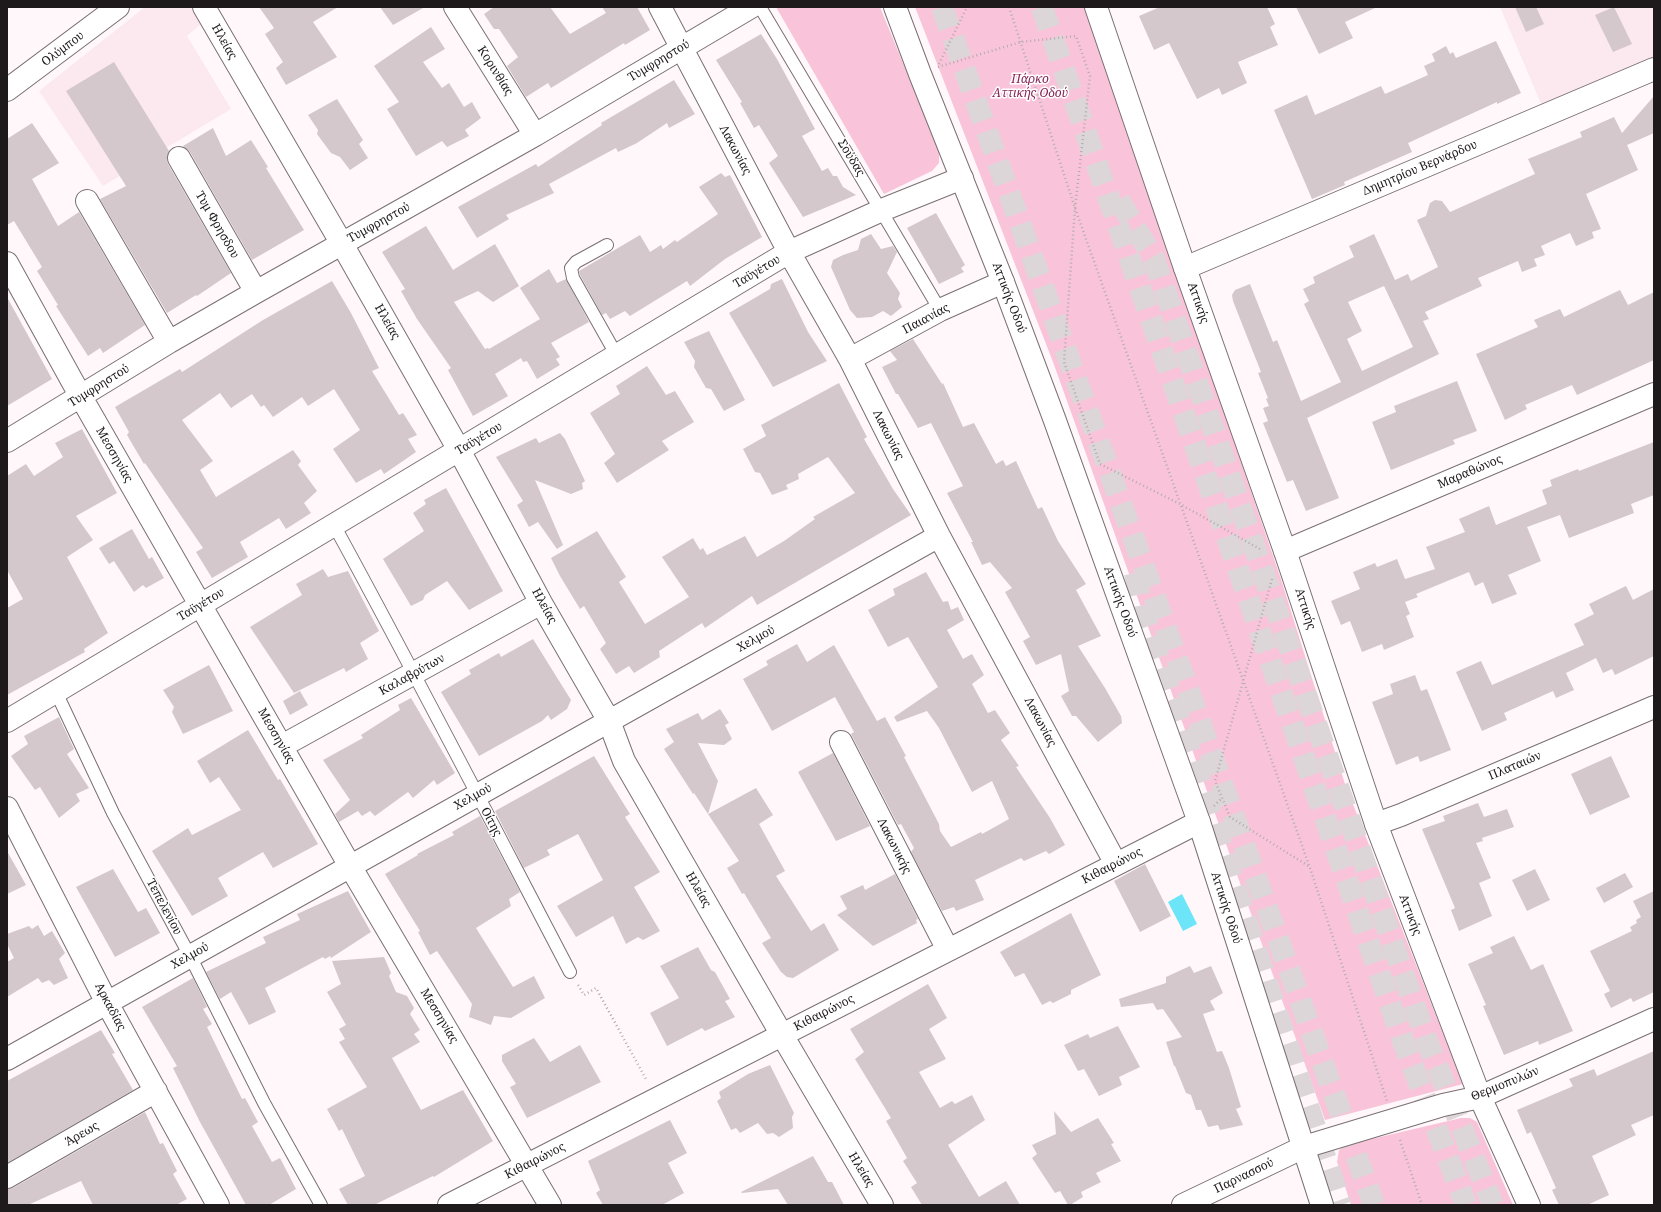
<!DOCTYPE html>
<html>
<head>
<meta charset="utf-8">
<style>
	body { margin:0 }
	#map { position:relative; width:1661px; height:1212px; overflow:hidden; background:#fff7fa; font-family:"Noto Serif",serif }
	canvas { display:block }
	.frame { position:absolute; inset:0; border:8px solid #1e1a1b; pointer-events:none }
</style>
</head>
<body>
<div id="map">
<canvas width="1661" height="1212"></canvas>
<div class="frame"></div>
</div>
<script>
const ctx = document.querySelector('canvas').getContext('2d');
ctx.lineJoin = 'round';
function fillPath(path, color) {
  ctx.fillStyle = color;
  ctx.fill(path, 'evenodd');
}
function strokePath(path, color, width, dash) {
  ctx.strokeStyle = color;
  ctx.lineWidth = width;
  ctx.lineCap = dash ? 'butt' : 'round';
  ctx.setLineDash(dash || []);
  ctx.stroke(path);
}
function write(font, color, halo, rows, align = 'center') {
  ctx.font = font + ' "Noto Serif",serif';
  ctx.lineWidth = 3;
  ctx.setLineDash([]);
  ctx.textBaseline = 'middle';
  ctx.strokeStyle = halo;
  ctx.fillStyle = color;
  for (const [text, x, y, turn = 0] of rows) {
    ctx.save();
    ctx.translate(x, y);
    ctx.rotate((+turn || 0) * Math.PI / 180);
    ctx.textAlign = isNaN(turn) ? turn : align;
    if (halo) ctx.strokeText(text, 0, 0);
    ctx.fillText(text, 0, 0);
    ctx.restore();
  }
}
fillPath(new Path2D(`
	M145 7H191L201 24 187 36 231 109 103 186 39 91Z
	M1500 7H1654V59L1542 106Z`), '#fce8ef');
fillPath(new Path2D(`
	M776 7H880L939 151V163L932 171 884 194Z
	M915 7H1085L1280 576 1345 784 1463 1084 1325 1120 1053 362Z
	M1461 1118H1470L1477 1122 1513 1205H1351L1337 1162 1339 1150 1346 1145Z`), '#f9c4d9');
fillPath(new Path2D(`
	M1182 894 1197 924 1183 931 1168 902Z`), '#6ce5f9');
fillPath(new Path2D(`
	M259 7H338L313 22 337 57 286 85 276 68 283 62 265 34 274 28Z
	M380 7H425L393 25Z
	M494 7H550L570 34 606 13 602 7H637L650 30 625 45 624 43 551 88 548 83 526 97 507 66 518 57 499 29H494L484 14Z
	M1160 7H1267L1275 24 1270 27 1278 45 1238 62 1247 83 1222 95 1219 88 1197 99 1169 43 1154 50 1139 16Z
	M1296 7H1377L1345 22 1353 38 1319 54Z
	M1515 7H1536L1544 24 1526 32Z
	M1614 7 1632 44 1613 52 1595 15Z
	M431 27 445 49 423 62 442 88 449 83 464 107 472 102 481 118 465 130 469 136 447 147 442 141 416 156 387 109 399 102 374 66Z
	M761 34 777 59 815 129 802 136 822 171 828 168 833 176H837L843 187 856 195 803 217 769 163 778 156 759 125 754 128 740 103 742 102 716 60Z
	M1496 41 1521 93 1497 104V102L1408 143 1412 152 1344 182 1345 185 1312 199 1274 110 1307 95 1315 115 1381 86 1385 94 1428 75 1424 66 1435 61 1432 54 1446 46 1450 54 1453 52 1456 58Z
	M114 62 169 151 167 158 168 164 231 273 197 296 196 295 167 313 100 199 126 186 66 91Z
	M674 80 695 114 669 128 667 123 637 143 618 152 616 148 549 184 554 193 506 215 509 219 477 238 458 207 536 164 538 167 602 125 601 123Z
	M1654 96V133L1627 145 1638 170 1586 194 1601 229 1592 232 1594 238 1576 246 1570 233 1541 246 1545 255 1534 259 1537 266 1522 272 1518 261 1478 278 1482 286 1425 312 1429 319 1423 321 1439 354 1307 418 1339 498 1306 511 1293 480 1287 482 1263 423 1268 421 1263 408 1269 406 1266 399 1268 398 1258 373 1261 372 1233 301 1232 295 1235 290 1250 284 1273 342 1277 340 1301 401 1341 382 1304 304 1309 301 1303 289 1315 283 1313 277 1354 257 1349 246 1374 234 1395 280 1408 274 1411 281 1438 267 1417 220 1426 216 1430 203 1435 200 1442 201 1450 212 1535 174 1528 159 1582 137 1580 132 1614 117 1622 133ZM1384 286 1413 347 1362 371 1347 339 1362 331 1348 302Z
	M337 99 363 140 359 144 368 158 350 170 340 157 331 153 317 134 318 130 308 115Z
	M32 123 59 163 32 179 58 226 79 212 145 325 103 353 100 348 88 356 56 306 58 305 37 271 42 267 14 221 7 225V139Z
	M213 128 226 156 251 140 268 167 266 168 304 230 252 260 190 152 183 146Z
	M721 173 725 177 730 175 762 237 725 259 690 286 687 281 630 316 625 311 610 319 606 313 602 315 580 275 579 271 640 235 650 252 661 245 663 249 675 240 677 242 718 214 699 187Z
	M936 213 965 265 961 268 964 272 939 284 907 228Z
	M426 226 453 270 495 244 519 286 493 302 478 291 454 302 485 349 488 348 489 349 540 319 520 288 549 269 557 283 566 279 589 322 551 343 560 357 556 359 560 365 537 379 527 361 523 362 521 358 495 374 508 396 473 416 448 370 451 368 417 319 401 291 405 289 382 252Z
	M871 234 881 249 893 246 897 252 887 273 900 293 898 299 902 307 891 316 883 311 872 317 857 318 850 310 831 267 833 260 843 255 858 250 861 239Z
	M782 279 808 332 827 361 773 387 729 313 770 289 771 284Z
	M332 281 351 313 379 368 372 371 399 415 403 413 417 435 408 439 416 452 384 474 381 469 356 483 333 449 360 430 334 389 308 406 302 397 273 417 264 405 261 407 252 394 231 408 220 393 182 420 213 461 200 470 216 497 293 450 301 461 298 465 317 491 304 503 311 513 286 529 279 518 240 542 248 557 212 578 196 552 203 548 145 463 144 464 127 435 129 432 115 407 180 369 182 372 263 320Z
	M1620 290 1628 305 1654 292V360L1577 395 1572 385 1525 405 1527 409 1505 420 1476 354 1538 327 1534 320 1560 309 1564 317Z
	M7 297 52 379 7 406Z
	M709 331 745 400 724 411 711 389 706 388 694 367 695 361 684 342Z
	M913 339 942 384 943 383 963 427 974 423 996 464 1003 460 1006 466 1016 461 1038 509 1042 507 1058 541 1086 584 1076 590 1101 636 1078 646 1105 688 1121 716 1122 723 1098 742 1076 716H1072L1061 696 1069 691 1061 654 1036 665 1023 641 1030 637 1005 592 1012 588 990 562 982 565 971 542H973L947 493 963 486 931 423 918 428 898 394H896L882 367 897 360 890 351Z
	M647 366 666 395 675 391 694 422 662 441 669 450 617 483 604 463 615 454 590 413 620 394 616 386Z
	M1457 381 1477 431 1453 440 1455 444 1391 470 1372 422 1396 412 1394 406Z
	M839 383 867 437 864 439 893 489 911 515 757 605 752 596 705 628 702 623 659 651 660 657 634 673 629 666 616 674 600 649 606 643 584 606 580 609 560 576 551 558 597 531 626 577 619 582 645 624 689 597 662 557 693 538 700 550 703 548 707 555 745 536 757 557 784 541 815 519 813 517 855 493 828 457 798 474 799 479 786 485 788 489 772 495 760 473 755 472 743 449 766 436 761 425Z
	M82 429 117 493 76 516 93 540 67 557 108 633 84 649 85 652 7 695V608L23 599 7 570V476L26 464 34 476 63 457 55 443Z
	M560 433 565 439 585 481 582 483 583 489 571 494 535 480 563 545 557 549 538 522 529 527 517 505 523 501 496 457 536 438 539 443Z
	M1654 442V495L1631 504 1634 513 1569 538 1560 515 1527 527 1541 561 1508 575 1517 594 1492 604 1483 582 1475 586 1469 572 1416 594 1418 597 1405 602 1410 614 1406 616 1414 637 1384 650 1382 644 1362 652 1350 621 1341 625 1331 601 1360 589 1353 572 1375 563 1377 567 1397 559 1405 579 1435 569 1426 547 1465 532 1459 519 1489 506 1496 525 1547 504 1542 490 1552 486 1550 480 1578 469 1579 471Z
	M446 488 503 591 469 610 447 581 425 595 423 600 411 606 383 559 424 531 413 513 426 504 424 500Z
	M132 529 149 559 152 557 164 578 146 588 143 585 134 592 114 561 109 564 99 548Z
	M323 569 328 577 348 571 379 631 360 643 368 659 346 672 344 668 294 693 250 627 302 595 296 584Z
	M926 572 943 602 948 601 951 610 958 607 964 620 947 630 963 659 972 654 984 675 972 684 988 713 995 710 1010 733 1001 740 1019 766 1016 767 1050 818 1065 845 1049 854 1046 851 1024 861 1021 858 975 880 984 900 956 911 954 907 942 911 911 852 914 848 901 824 898 825 851 734 854 732 835 697 772 731 743 679 768 665 766 661 797 644 807 662 834 645 877 721 885 717 906 756 904 757 939 824 940 831 951 847 981 832 982 834 1009 819 992 781 972 792 939 728 927 711 897 722 894 717 938 687 908 637 888 647 868 610 895 595 893 589Z
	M1626 586 1633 600 1654 589V656L1615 675 1612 669 1603 673 1596 658 1566 673 1574 690 1556 698 1553 691 1504 713 1507 720 1482 731 1456 672 1481 661 1492 685 1584 645 1574 624 1594 614 1589 604Z
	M533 639 571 700 567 709 551 720 548 715 542 721 479 756 441 692 471 674 469 670 499 653 501 657Z
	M209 665 233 711 183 734 172 712 174 707 163 690Z
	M1415 675 1421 691 1427 689 1451 750 1420 762 1418 756 1396 765 1372 702 1393 694 1390 684Z
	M300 691 308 705 290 715 283 701Z
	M411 698 455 773 437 785 434 780 413 798 408 792 375 816 370 811 362 816 358 811 339 822 335 814 350 800 323 760 363 738 361 735 400 710 398 705Z
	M720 709 729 723 725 725 732 739 724 745 698 743 718 781 708 814 694 793 693 794 664 749 674 742 666 729 698 713 702 720Z
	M59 717 74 749 67 754 89 788 76 794 80 801 59 818 40 787 35 790 11 756 28 744 24 736Z
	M248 730 278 780 280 779 318 844 273 868 263 852 218 878 228 896 192 916 152 851 188 828 192 835 241 810 219 777 210 783 197 761Z
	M833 753 870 826 836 841 798 772Z
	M594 756 630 814 625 817 660 872 634 887 660 931 643 940 638 937 626 944 613 916 576 937 557 906 603 880 578 834 547 850 550 855 524 868 495 811Z
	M1611 756 1630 797 1590 815 1571 774Z
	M756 788 773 815 759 824 785 871 776 876 811 931 824 923 839 950 793 978 787 977 781 972 762 943 771 938 744 893 742 894 727 868 739 861 708 814Z
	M1478 803 1484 817 1507 809 1514 827 1482 838 1483 841 1476 843 1491 878 1479 883 1492 916 1459 931 1451 910 1455 908 1422 829 1445 821 1443 816Z
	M480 816 520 892 509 899 511 906 476 928 513 987 534 976 545 998 511 1018 494 1016 491 1025 469 1017 472 1004 437 951 430 955 418 932 420 931 385 874 418 855 417 854 454 835 452 832Z
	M7 851 26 885 7 894Z
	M1145 864 1171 916 1140 932 1114 881Z
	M113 869 138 912 146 908 160 933 115 957 76 887Z
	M1535 869 1550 900 1527 911 1512 880Z
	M1625 873 1633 887 1604 903 1596 888Z
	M895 874 918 919 916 920 917 923 873 946 837 915 847 909 840 896 863 885 865 890Z
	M348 891 371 932 331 958 330 956 325 959 323 957 265 988 276 1012 249 1025 231 992 220 999 206 972 266 943 263 937 300 920 297 914Z
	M1654 891V992L1633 1002 1631 998 1611 1008 1604 994 1610 991 1590 951 1632 931 1630 927 1637 923 1636 920 1641 917 1633 901Z
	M1071 913 1101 975 1071 990V994L1053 1003 1050 1001 1042 1005 1024 973 1015 977 1000 952Z
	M38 925 44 936 52 931 65 953 59 959 68 978 54 985 49 980 42 983 38 978 7 997V962L14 958 7 944V934L29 926 32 929Z
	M1514 936 1531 970 1543 964 1573 1031 1539 1045 1538 1041 1504 1055 1483 1006 1486 1005 1468 964 1493 953 1490 947Z
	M698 947 711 970 715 972 730 999 725 1001 735 1017 705 1031 702 1028 667 1046 650 1013 679 998 660 966Z
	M384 957 391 973 389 976 396 992 407 996 414 1008 410 1014 420 1030 414 1034 420 1042 392 1058 421 1110 463 1090 493 1141 434 1177 433 1176 374 1205H348L339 1189 365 1176 342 1129 339 1131 327 1109 367 1087 339 1042 345 1039 339 1029 346 1025 327 992 341 984 332 961Z
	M1190 966 1194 973 1211 966 1223 993 1210 1001 1215 1010 1203 1014 1217 1052 1222 1051 1229 1068 1241 1107 1236 1109 1243 1125 1220 1130 1218 1125 1208 1127 1201 1110H1196L1191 1095 1186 1093 1175 1066H1174L1166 1042 1182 1037 1163 1009 1157 1010 1153 1003 1121 1007 1119 999 1166 983V977Z
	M193 978 207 1007 203 1009 212 1024 207 1027 242 1099 245 1098 258 1122 252 1126 272 1162 280 1158 296 1189 269 1205H246L200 1122 173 1068 177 1066 142 1007Z
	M928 984 947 1018 929 1029 946 1059 919 1072 940 1108 952 1101 955 1104 972 1095 985 1120 948 1145 979 1197 1006 1181 1020 1205H922L911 1187 917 1183 903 1161 907 1158 886 1121 891 1118 855 1059 864 1052 850 1029Z
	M1118 1026 1140 1067 1119 1077 1122 1085 1099 1096 1084 1069 1078 1071 1064 1045 1088 1034 1090 1038Z
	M101 1030 115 1053 112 1054 133 1090 7 1163V1081Z
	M534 1038 550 1062 580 1045 601 1082 527 1118 510 1087 516 1084 502 1061V1055Z
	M1654 1051V1115L1631 1125 1636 1135 1592 1156 1609 1195 1587 1205H1559L1552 1190 1556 1188 1531 1132 1527 1134 1517 1110 1569 1088 1573 1086 1569 1079 1594 1069 1597 1076Z
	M770 1065 794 1113 792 1117 793 1128 779 1137 773 1133 767 1134 758 1123 740 1133 736 1128 731 1130 717 1101 721 1098 719 1092 748 1074Z
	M1054 1111 1071 1132 1098 1118 1114 1143 1111 1144 1121 1161 1096 1173 1101 1182 1081 1192 1083 1197 1070 1205H1068L1060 1191 1055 1193 1032 1158 1037 1154 1032 1145 1056 1134Z
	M145 1112 160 1144 163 1143 177 1171 173 1174 187 1199 176 1205H93L81 1181 28 1205H7V1189L13 1188Z
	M670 1120 687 1153 668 1163 684 1193 662 1205H603L596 1193 600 1190 588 1161Z
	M813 1156 828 1182H832L844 1205H788L778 1189 742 1193 741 1192Z`), '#d4c8cc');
strokePath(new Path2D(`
	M942 7 1374 1205
	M1042 7 1403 1041 1466 1205
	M1119 200 1154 259 1425 1036 1493 1205
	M1135 573 1142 608 1341 1205`), '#ddd6d9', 22, [22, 11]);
const service = new Path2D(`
	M760 7 940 310
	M607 245 576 262 571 268 573 278 617 356
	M334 525C415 673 492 823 570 972
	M56 692 113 813 190 956 264 1103 321 1205`);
const minor = new Path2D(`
	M204 7 342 244 459 450 541 603 609 721 624 761 782 1035 882 1205
	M455 7 535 135
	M660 7 789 252 850 359 939 536 1116 864
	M179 158 256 292
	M87 201 169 342
	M7 263 81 397 350 866 550 1205
	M1185 268 1654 69
	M850 359 940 310 1003 282
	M7 441 169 342 256 292 535 135 751 7
	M1285 551 1654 394
	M7 721 789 252 882 210 962 178
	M841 742 948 950
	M282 746 541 603
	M7 808 107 1003 218 1205
	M1376 824 1401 815 1654 707
	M7 1059 939 536
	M7 1177 156 1091
	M449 1205 1199 822
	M1183 1205 1304 1147`);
const tertiary = new Path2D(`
	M7 90 118 7
	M1304 1147 1443 1105 1480 1097 1654 1019`);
const secondary = new Path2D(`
	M895 7 920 74 1003 282 1054 418 1199 822 1322 1205
	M1096 7 1185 268 1285 551 1376 824 1480 1097 1529 1205`);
strokePath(service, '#7a7074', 14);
strokePath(minor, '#7a7074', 24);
strokePath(tertiary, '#7a7074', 24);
strokePath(secondary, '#7a7074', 24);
strokePath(new Path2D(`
	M1009 7 1075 208 1310 868 1387 1101
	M939 64 967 7
	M938 67 1021 42 1076 36 1090 76 1075 208 1064 362 1100 464 1180 504 1260 549 1261 552
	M1272 579 1215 781 1230 817 1310 867
	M1214 806 1222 798
	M578 985 584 995 596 988 647 1081
	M1400 1140 1422 1205`), '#b2abad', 2.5, [1, 3]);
strokePath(service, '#fff', 12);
strokePath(minor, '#fff', 22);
strokePath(tertiary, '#fff', 22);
strokePath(secondary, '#fff', 22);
write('12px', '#1e1a1b', '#fff', [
	["Ηλείας",224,42,60],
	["Ολύμπου",63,49,-37],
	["Τυμφρηστού",659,61,-31],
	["Κορινθίας",495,71,58],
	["Λακωνίας",735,150,62],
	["Σούδας",851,158,59],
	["Δημητρίου Βερνάρδου",1420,168,-23],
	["Τυμφρηστού",379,223,-29],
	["Τυμ Φρησδου",217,225,60],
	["Ταϋγέτου",757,272,-31],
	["Αττικής Οδού",1009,298,69],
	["Αττικής",1198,303,71],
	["Παιανίας",926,319,-28],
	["Ηλείας",387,322,60],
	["Τυμφρηστού",99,386,-32],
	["Λακωνίας",888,435,63],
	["Ταϋγέτου",479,439,-31],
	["Μεσσηνίας",114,455,60],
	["Μαραθώνος",1470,472,-23],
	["Αττικής Οδού",1120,602,70],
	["Ταϋγέτου",201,605,-31],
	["Ηλείας",544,606,61],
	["Αττικής",1305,609,72],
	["Χελμού",756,639,-29],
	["Καλαβρύτων",412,675,-29],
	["Λακωνίας",1040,722,62],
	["Μεσσηνίας",276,736,60],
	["Πλαταιών",1515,766,-23],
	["Χελμού",473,797,-29],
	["Οίτης",491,822,62],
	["Λακωνικής",894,846,63],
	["Κιθαιρώνος",1112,866,-27],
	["Ηλείας",698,890,60],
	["Τεπελενίου",164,907,62],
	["Αττικής Οδού",1226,908,72],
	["Αττικής",1410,915,69],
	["Χελμού",190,956,-29],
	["Αρκαδίας",110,1007,62],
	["Κιθαιρώνος",824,1013,-27],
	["Μεσσηνίας",439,1016,59],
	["Θερμοπυλών",1505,1084,-22],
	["Άρεως",82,1134,-30],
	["Κιθαιρώνος",535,1161,-27],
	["Ηλείας",861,1170,59],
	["Παρνασσού",1244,1176,-26]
]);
write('italic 12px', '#852356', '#fff', [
	["Πάρκο",1030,80],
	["Αττικής Οδού",1030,94]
]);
</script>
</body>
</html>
